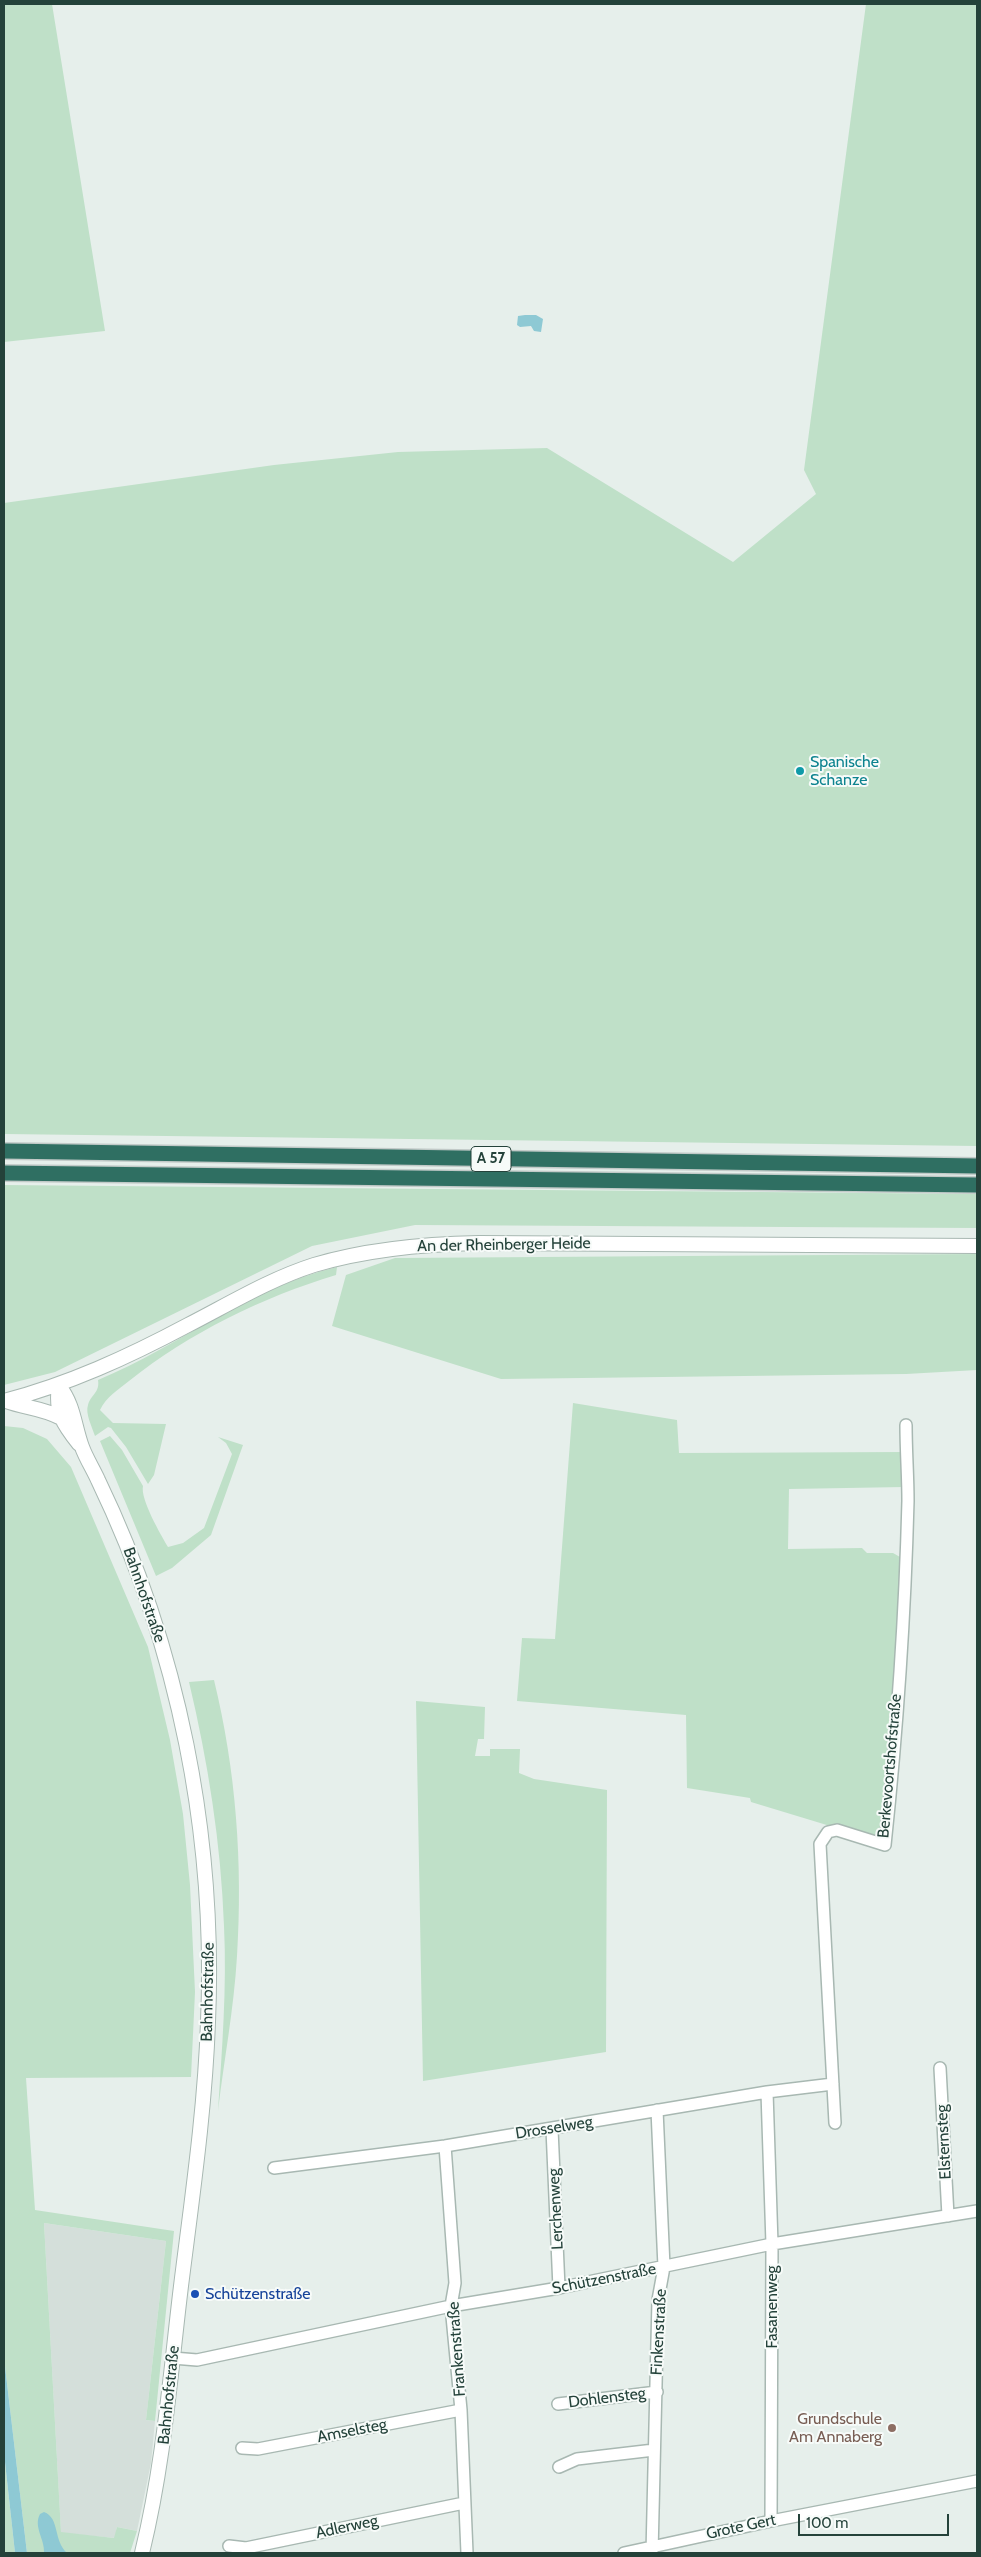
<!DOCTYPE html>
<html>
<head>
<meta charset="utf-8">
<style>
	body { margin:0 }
	#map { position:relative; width:981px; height:2557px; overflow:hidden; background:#e6efeb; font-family:Cabin,sans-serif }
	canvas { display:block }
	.frame { position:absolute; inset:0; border:5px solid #24423a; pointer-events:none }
	.scale { position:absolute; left:798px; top:2514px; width:151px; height:22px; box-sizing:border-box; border:2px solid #24423a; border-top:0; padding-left:6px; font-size:15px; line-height:18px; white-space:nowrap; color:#24423a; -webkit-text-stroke:4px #f7fbf9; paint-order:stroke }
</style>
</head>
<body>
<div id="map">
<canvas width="981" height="2557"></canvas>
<div class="frame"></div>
<div class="scale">100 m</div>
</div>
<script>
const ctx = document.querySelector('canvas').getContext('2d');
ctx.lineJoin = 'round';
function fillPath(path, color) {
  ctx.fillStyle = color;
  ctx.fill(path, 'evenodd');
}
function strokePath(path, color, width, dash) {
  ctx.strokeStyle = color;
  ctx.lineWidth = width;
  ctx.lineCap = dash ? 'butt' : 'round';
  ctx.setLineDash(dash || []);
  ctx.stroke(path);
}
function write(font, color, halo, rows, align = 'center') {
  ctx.font = font + ' Cabin,sans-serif';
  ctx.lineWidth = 4;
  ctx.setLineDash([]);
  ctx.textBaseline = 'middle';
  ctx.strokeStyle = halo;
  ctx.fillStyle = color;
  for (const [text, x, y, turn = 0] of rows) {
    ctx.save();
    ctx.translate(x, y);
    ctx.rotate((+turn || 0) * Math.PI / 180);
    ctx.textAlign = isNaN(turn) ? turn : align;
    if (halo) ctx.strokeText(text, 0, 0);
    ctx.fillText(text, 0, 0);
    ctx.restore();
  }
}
fillPath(new Path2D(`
	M44 2223 166 2241 146 2420 155 2421 151 2463 137 2531 117 2527 115 2538 61 2533Z`), '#d4dfda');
fillPath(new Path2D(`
	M4 4H52L105 331 4 342Z
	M866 4H977V1146L4 1134V503L274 465 398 452 547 448 733 562 816 494 804 470Z
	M4 1185 977 1194V1228L415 1225 312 1246 55 1372 4 1385Z
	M977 1254V1370L906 1374 501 1379 332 1326 346 1275 395 1258Z
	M337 1267 336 1275C263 1297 189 1333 129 1381 118 1390 106 1397 100 1410L113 1423 166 1424 154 1475 148 1484 126 1447 111 1428 108 1427 95 1436C92 1427 85 1413 88 1405 91 1394 100 1393 98 1380 180 1346 250 1287 337 1267Z
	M573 1403 677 1420 679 1453 904 1452V1487L789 1489 788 1549 862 1548 867 1553H893L900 1557 898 1639 883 1834C877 1840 871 1838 863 1836L751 1802 750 1798 687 1788 686 1715 517 1701 522 1638 555 1639Z
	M4 1426 23 1428 47 1439 71 1467 148 1647 170 1740 183 1814 190 1885 195 1992 191 2077 26 2078 35 2210 174 2231 155 2421 146 2420 166 2241 44 2223 61 2532 114 2538 117 2527 137 2531 130 2553H27L4 2358Z
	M110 1436 122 1450 143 1486C140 1499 161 1535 168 1547L183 1543 204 1528 232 1454 226 1443 218 1437 243 1445 211 1535 172 1568 156 1576 100 1441Z
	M214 1680C236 1770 243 1864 237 1956 234 2008 224 2060 218 2111 222 2049 227 1988 224 1926 221 1843 208 1762 189 1682Z
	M416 1701 485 1707 484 1739H478L475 1756H490V1749H520L519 1773 534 1779 607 1790 606 2052 423 2081Z
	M4 2453 15 2553H4Z`), '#bfe0c8');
fillPath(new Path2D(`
	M525 315H536L543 319 541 332 534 331 531 326 520 327 517 325 518 316Z
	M4 2358 27 2553H15L4 2453Z
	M44 2512C60 2518 53 2540 67 2553H44C45 2539 33 2527 40 2514Z`), '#8ec9d4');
const minor = new Path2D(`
	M940 2068 948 2216
	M767 2092 772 2244 771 2521
	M835 2123 820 1844 828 1832 837 1830 885 1845C897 1732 905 1616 908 1501 908 1476 906 1451 906 1425
	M552 2129 559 2288
	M445 2146 455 2283 451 2306 461 2410 467 2553
	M274 2168 445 2146 767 2092 833 2084
	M173 2358 197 2360 451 2306 559 2288 772 2244 977 2211
	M558 2404 657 2392
	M242 2448 258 2449 461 2410
	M559 2467 577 2459 654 2450
	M229 2546 246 2548 464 2503
	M624 2553 771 2521 977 2481
	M652 2553 658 2300 664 2267 657 2110`);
const tertiary = new Path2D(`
	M59 1386C74 1405 74 1425 82 1447 86 1458 93 1469 98 1480 179 1648 216 1836 208 2022 205 2110 192 2198 181 2286 170 2377 164 2463 142 2553
	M59 1386C55 1412 63 1424 79 1444
	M4 1401C69 1384 128 1357 188 1325 229 1304 270 1279 314 1265 368 1249 423 1244 479 1243L977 1246
	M6 1401C25 1408 43 1408 61 1418`);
const motorway = new Path2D(`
	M4 1151 977 1166
	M4 1173 977 1185`);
strokePath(minor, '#a8b8b2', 14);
strokePath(tertiary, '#a8b8b2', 16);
strokePath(motorway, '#c2cac8', 18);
strokePath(minor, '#fff', 11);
strokePath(tertiary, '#fff', 14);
strokePath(motorway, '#2f6f62', 15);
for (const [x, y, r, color] of [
	[800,771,5,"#0f9aa8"],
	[195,2294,5,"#1a4fb4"],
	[892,2428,5,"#8d6e63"]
]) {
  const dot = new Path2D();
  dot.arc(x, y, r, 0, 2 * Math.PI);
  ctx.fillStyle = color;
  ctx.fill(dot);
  strokePath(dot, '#f7fbf9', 2);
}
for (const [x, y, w] of [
	[491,1159,40]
]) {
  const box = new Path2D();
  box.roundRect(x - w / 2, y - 12.5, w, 25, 4);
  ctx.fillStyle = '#f7fbf9';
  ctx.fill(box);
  strokePath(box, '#24423a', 1);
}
write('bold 15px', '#24423a', null, [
	["A 57",491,1159]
]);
write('16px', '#0d838f', '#f7fbf9', [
	["Spanische",810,762],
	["Schanze",810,780]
], 'left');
write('16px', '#24423a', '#f7fbf9', [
	["An der Rheinberger Heide",504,1245,-1],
	["Bahnhofstraße",144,1595,71],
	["Berkevoortshofstraße",890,1766,-85],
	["Bahnhofstraße",208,1992,-89],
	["Drosselweg",554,2128,-9],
	["Elsternsteg",944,2142,-93],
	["Lerchenweg",556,2209,-93],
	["Schützenstraße",604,2279,-11],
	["Fasanenweg",772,2307,-90],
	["Finkenstraße",659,2332,-87],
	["Frankenstraße",457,2349,-94],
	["Bahnhofstraße",169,2395,-84],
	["Dohlensteg",607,2398,-7],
	["Amselsteg",352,2431,-11],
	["Adlerweg",347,2527,-12],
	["Grote Gert",741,2527,-12]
]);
write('16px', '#164399', '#f7fbf9', [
	["Schützenstraße",205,2294]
], 'left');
write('16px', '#785e54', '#f7fbf9', [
	["Grundschule",882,2419],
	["Am Annaberg",882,2437]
], 'right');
</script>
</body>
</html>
